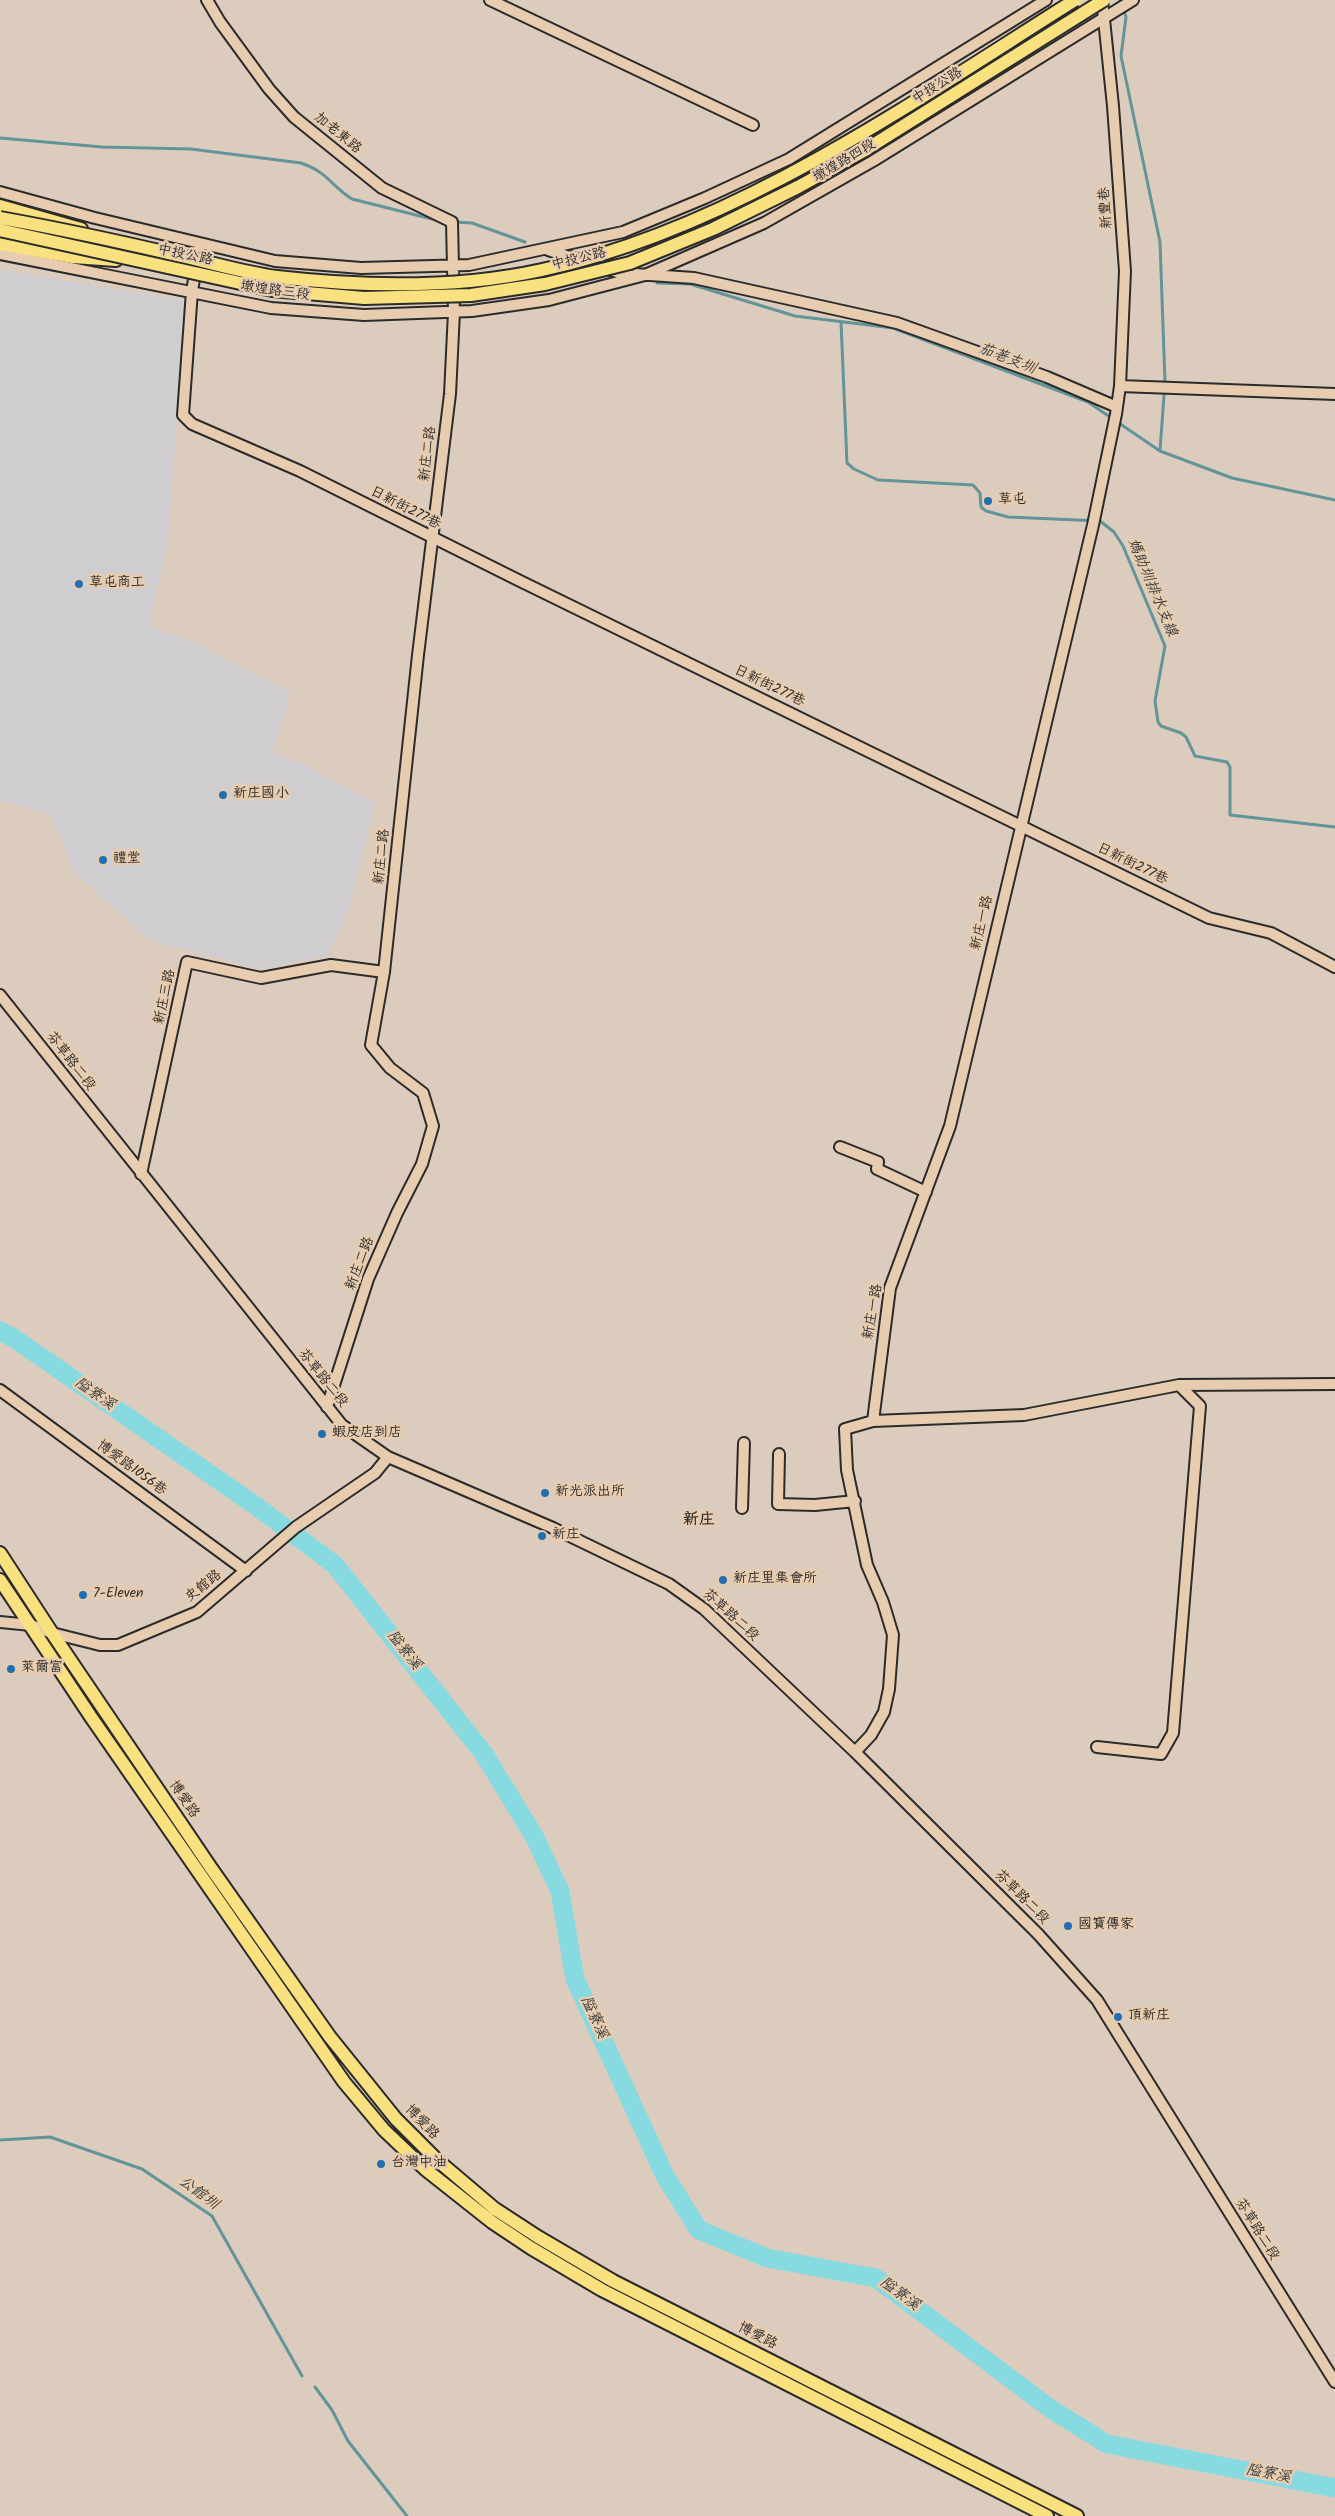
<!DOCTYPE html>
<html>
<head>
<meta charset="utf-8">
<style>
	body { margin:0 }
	canvas { display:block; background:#dcccbe }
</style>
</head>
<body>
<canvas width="1335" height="2516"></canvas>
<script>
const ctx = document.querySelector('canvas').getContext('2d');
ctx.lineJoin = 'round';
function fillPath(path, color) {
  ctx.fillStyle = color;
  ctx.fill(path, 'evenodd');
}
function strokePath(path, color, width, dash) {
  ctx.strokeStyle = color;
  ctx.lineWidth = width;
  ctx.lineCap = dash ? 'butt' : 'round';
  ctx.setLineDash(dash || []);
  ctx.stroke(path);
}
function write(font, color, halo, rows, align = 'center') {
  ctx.font = font + ' Kalam,"LXGW WenKai TC",sans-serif';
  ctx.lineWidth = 5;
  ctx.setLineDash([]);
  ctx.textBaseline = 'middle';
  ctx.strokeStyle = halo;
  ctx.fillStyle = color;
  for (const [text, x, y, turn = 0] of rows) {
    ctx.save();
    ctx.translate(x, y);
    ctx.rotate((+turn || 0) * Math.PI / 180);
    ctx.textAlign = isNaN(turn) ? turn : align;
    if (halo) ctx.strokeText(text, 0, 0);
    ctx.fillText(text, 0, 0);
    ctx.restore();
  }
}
fillPath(new Path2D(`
	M0 269 185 301 168 542 149 626 198 644 291 693 272 752 304 764 375 803 349 908 328 955 263 969 151 941 74 872 50 814 0 801Z`), '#cfcdd0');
strokePath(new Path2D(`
	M1120 0 1126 17 1121 56 1160 242 1165 382 1160 450
	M0 138 102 147 191 149 301 163C329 173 330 185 352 199L440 221
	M454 222 472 223 525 242
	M657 283 690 284 795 316 893 328 1088 402 1160 451 1232 478 1335 500
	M841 322 847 463 854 469 878 480 973 485 980 493 981 507 986 511 1008 517 1100 521 1114 532 1123 546 1165 646 1155 701 1158 722 1161 726 1181 733 1186 737 1195 756 1227 762 1230 767V815L1335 827
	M0 2140 50 2137 142 2169 212 2216 302 2376
	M315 2387 332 2410 348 2441 407 2516`), '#639498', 3);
strokePath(new Path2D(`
	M0 1331 15 1339 256 1506 335 1565 484 1754 534 1836 560 1891 575 1979 665 2176 699 2230 767 2258 876 2278 1051 2409 1107 2444 1335 2488`), '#88dae1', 19);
const minor = new Path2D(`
	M207 0 220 22 269 89 294 117 382 188 452 222 454 312 450 394 418 655 384 972 371 1045 390 1068 423 1093 433 1126 422 1164 397 1213 368 1279 327 1407
	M490 0 753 125
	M0 192 95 218 275 261 361 268 469 265 623 232 705 198 789 159 1046 0
	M200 245 192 291 183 415 192 424 300 471 518 580 1209 918 1271 933 1335 967
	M548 250 620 273 694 278 897 323 1047 377 1117 407
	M0 254 271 308 364 315 472 311 549 300 645 275 764 223 873 161 1133 0
	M1120 386 1335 394
	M0 995 342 1425 388 1457 553 1528 669 1584 704 1609 855 1752 1038 1934 1097 2000 1335 2382
	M840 1147 878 1162 877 1169 926 1192
	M141 1174 187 962 261 978 331 965 384 972
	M0 1390 246 1571
	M873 1421 890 1288 950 1126 1093 525 1116 414 1120 386 1125 271 1113 106 1102 0
	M779 1454 778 1504 815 1505 855 1501
	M742 1508 744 1443
	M0 1622 31 1625 52 1633 100 1645H118L197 1612 296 1527 375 1473 388 1457
	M1097 1747 1161 1754 1173 1733 1200 1406 1179 1385
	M855 1752 871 1735 884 1712 889 1689 893 1635 883 1602 867 1565 847 1470 845 1429 873 1421 1024 1415 1179 1385 1335 1384`);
const major = new Path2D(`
	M0 206 81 229
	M0 244 73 257 116 260
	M0 1553 52 1633 211 1868 330 2037 396 2119 436 2159 495 2209 538 2237 613 2281 1077 2516
	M0 1580 91 1717 344 2082 384 2130 425 2169 492 2222 531 2248 602 2290 1047 2516`);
strokePath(minor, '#2b2b2b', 14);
strokePath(major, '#2b2b2b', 16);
strokePath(minor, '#e7ccaf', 10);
strokePath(major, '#fae180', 12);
const majorBridge = new Path2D(`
	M0 218C61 229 121 242 181 256 213 263 245 273 277 277 364 287 456 289 542 270 733 229 911 103 1075 0
	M0 230 272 290 364 298 471 295 545 284 630 263 713 229 798 187 865 150 1104 0`);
strokePath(majorBridge, '#2b2b2b', 16, []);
strokePath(majorBridge, '#fae180', 12);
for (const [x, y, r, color] of [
	[988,501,5,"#1f6fb2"],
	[79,584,5,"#1f6fb2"],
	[223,795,5,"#1f6fb2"],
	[103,860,5,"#1f6fb2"],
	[322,1434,5,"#1f6fb2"],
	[545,1493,5,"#1f6fb2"],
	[542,1536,5,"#1f6fb2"],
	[723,1580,5,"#1f6fb2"],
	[83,1595,5,"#1f6fb2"],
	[11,1669,5,"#1f6fb2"],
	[1068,1926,5,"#1f6fb2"],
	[1118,2017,5,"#1f6fb2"],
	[381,2164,5,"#1f6fb2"]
]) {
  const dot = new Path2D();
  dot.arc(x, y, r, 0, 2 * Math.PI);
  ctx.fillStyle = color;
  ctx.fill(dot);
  strokePath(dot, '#e7ccaf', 2);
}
write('14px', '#2b2b2b', '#e7ccaf', [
	["中投公路",938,87,-32],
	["加老東路",337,134,39],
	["墩煌路四段",845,162,-31],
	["新豐巷",1107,208,-94],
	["中投公路",185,256,12],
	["中投公路",579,260,-14],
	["墩煌路三段",275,292,8],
	["新庄二路",429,454,-83],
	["日新街277巷",405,509,27],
	["日新街277巷",769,687,26],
	["新庄二路",383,857,-84],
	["日新街277巷",1132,865,26],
	["新庄一路",983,923,-77],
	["新庄三路",166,997,-78],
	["芬草路二段",70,1062,52],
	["新庄二路",361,1264,-69],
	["新庄一路",874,1312,-80],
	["芬草路二段",322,1379,51],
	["博愛路1056巷",131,1469,36],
	["史館路",204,1587,-38],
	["芬草路二段",730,1616,42],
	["博愛路",183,1800,56],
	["芬草路二段",1021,1898,45],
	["博愛路",421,2123,46],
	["芬草路二段",1256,2230,58],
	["博愛路",757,2337,27]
]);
write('14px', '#2b2b2b', '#e7ccaf', [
	["草屯",998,501],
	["草屯商工",89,584],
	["新庄國小",233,795],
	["禮堂",113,860],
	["蝦皮店到店",332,1434],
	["新光派出所",555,1493],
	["新庄",552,1536],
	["新庄里集會所",733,1580],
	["7-Eleven",93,1595],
	["萊爾富",21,1669],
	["國寶傳家",1078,1926],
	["頂新庄",1128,2017],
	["台灣中油",391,2164]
], 'left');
write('italic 15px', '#343c3d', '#e7ccaf', [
	["茄荖支圳",1007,360,21],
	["媽助圳排水支線",1151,588,67],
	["隘寮溪",94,1395,35],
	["隘寮溪",403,1651,52],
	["隘寮溪",593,2018,66],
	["公館圳",198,2194,36],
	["隘寮溪",899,2295,36],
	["隘寮溪",1268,2475,11]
]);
write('bold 16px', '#2b2b2b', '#e7ccaf', [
	["新庄",699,1521]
]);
</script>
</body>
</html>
